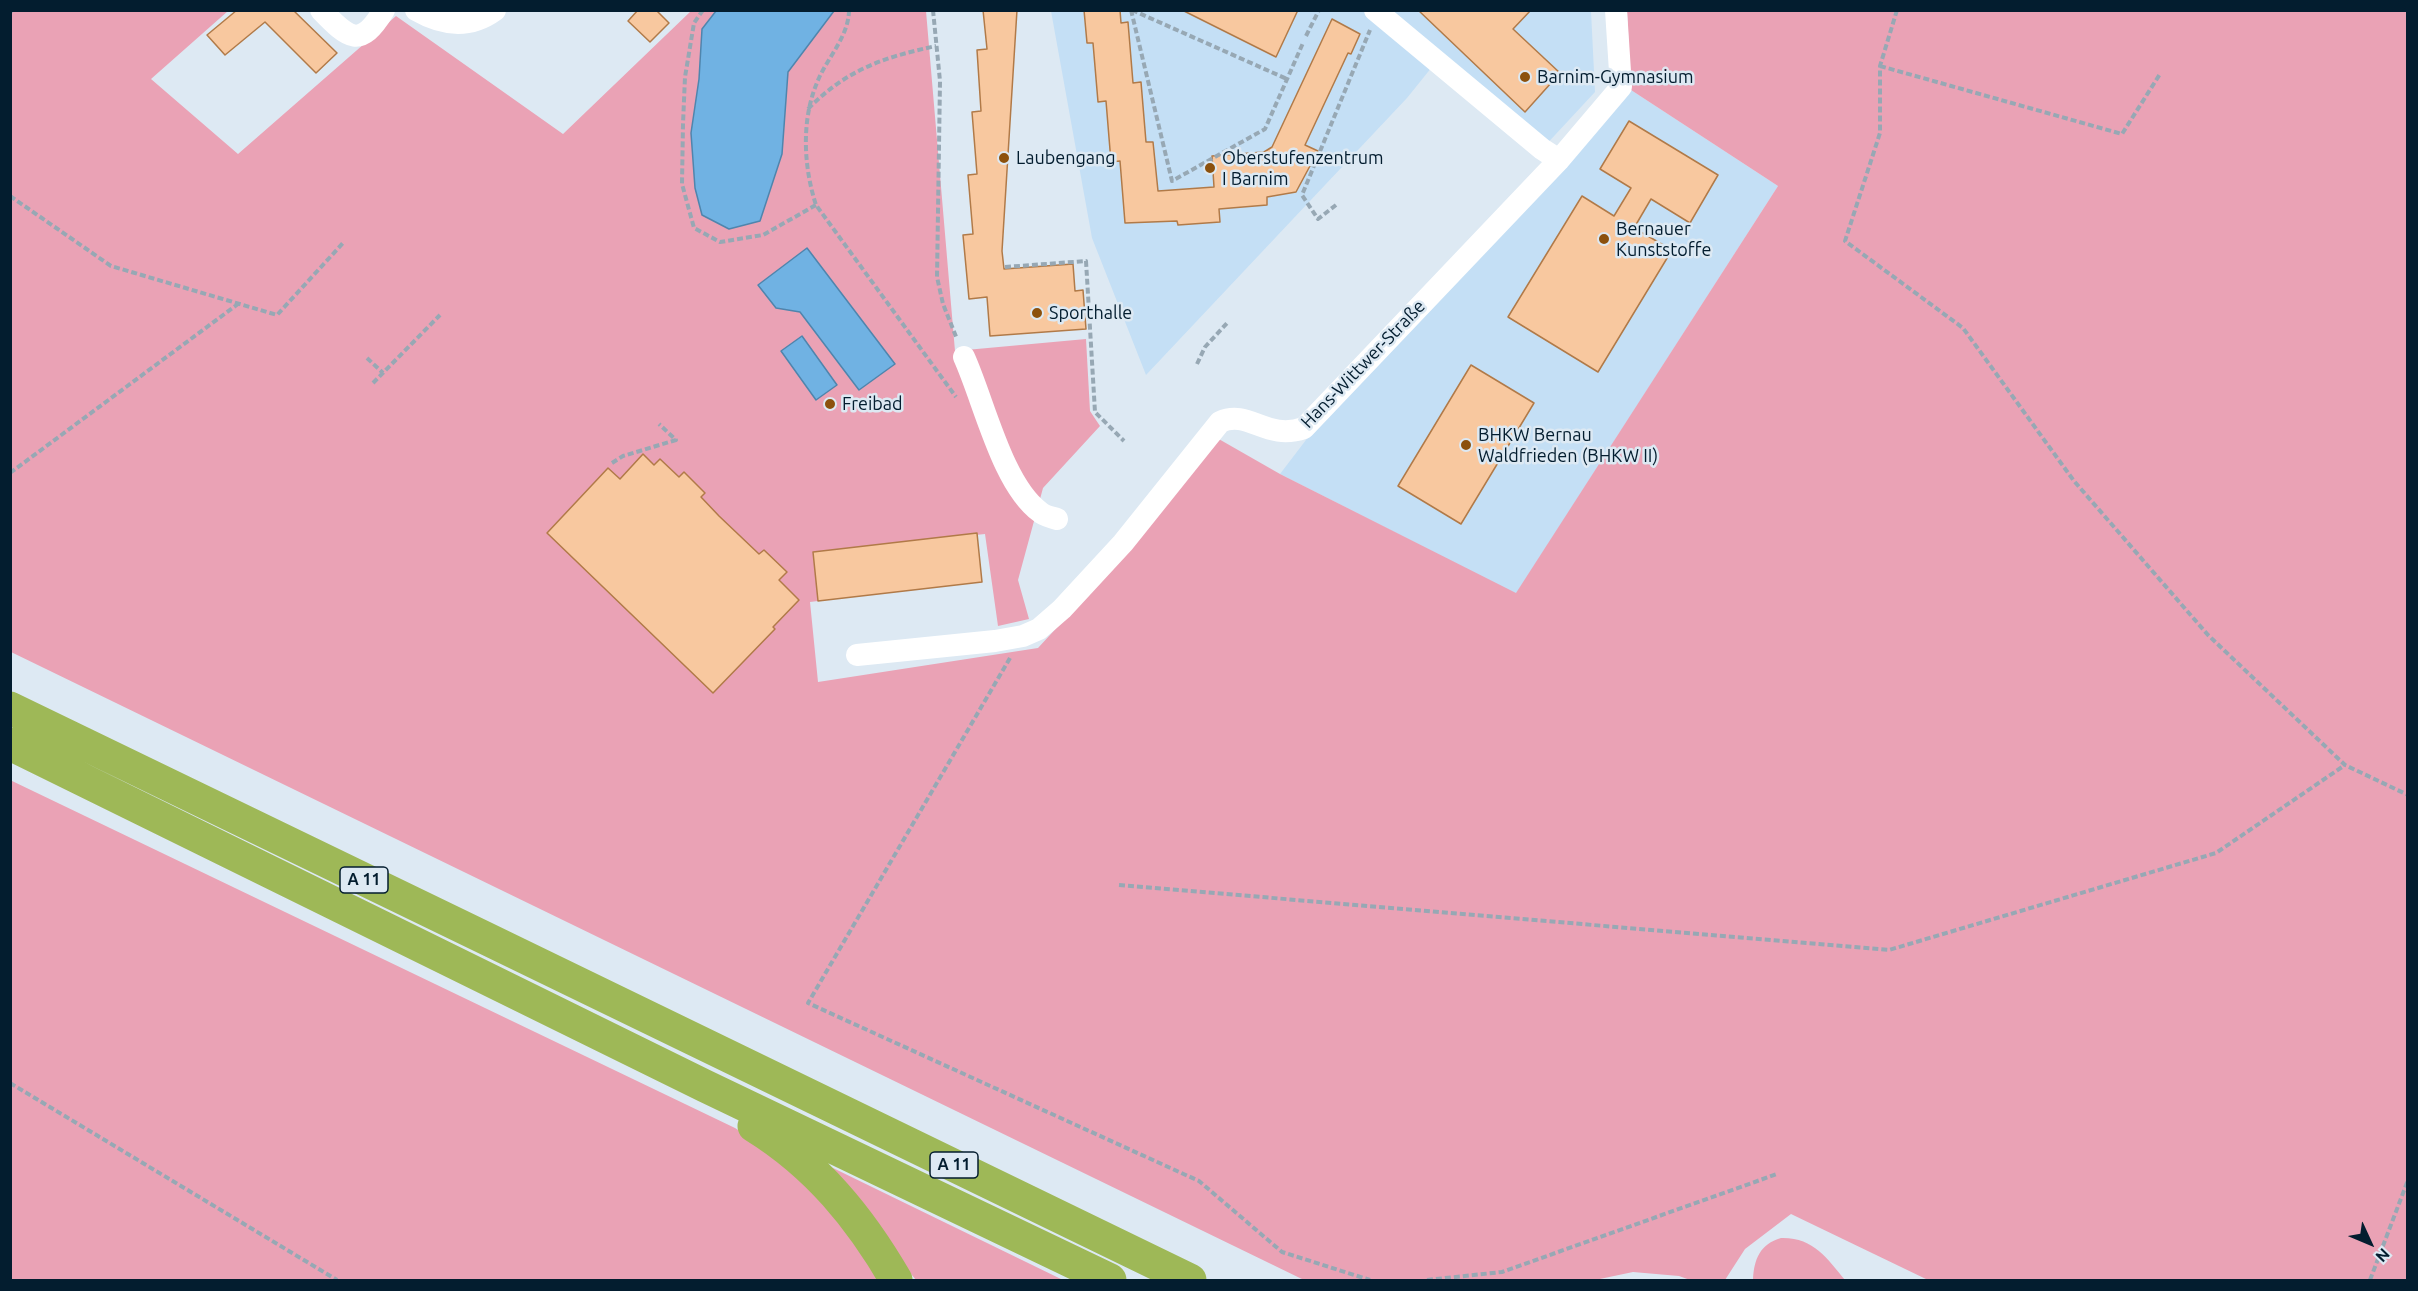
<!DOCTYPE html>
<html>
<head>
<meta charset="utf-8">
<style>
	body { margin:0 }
	#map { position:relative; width:2418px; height:1291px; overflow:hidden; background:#dde9f3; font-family:Ubuntu,sans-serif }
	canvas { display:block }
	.frame { position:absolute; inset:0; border:12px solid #031d2f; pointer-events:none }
	.north { position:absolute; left:2340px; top:1213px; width:60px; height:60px; -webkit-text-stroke:4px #dde9f3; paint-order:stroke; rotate:134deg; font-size:16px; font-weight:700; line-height:24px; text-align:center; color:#031d2f }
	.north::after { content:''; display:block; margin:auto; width:21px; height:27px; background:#031d2f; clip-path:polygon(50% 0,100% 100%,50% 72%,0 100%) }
</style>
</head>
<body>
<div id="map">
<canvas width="2418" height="1291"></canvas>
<div class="frame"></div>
<div class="north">N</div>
</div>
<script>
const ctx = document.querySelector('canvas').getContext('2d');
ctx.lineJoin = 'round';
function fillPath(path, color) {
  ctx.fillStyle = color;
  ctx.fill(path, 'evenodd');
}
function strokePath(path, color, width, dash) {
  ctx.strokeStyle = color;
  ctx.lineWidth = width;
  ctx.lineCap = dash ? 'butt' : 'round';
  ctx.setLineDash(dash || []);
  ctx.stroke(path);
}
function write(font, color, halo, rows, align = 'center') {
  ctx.font = font + ' Ubuntu,sans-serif';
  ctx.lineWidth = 5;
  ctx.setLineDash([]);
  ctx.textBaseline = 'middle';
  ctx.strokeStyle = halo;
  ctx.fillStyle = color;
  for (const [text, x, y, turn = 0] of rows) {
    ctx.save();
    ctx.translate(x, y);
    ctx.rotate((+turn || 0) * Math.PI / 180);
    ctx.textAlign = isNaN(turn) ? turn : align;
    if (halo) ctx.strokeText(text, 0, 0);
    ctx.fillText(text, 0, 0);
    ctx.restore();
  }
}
fillPath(new Path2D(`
	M1051 11H1591L1595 92 1542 149 1436 62 1407 98 1146 375 1092 238Z
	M1631 90 1778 186 1516 594 1280 474 1309 436 1587 130Z`), '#c4dff5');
fillPath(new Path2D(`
	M10 11H228L151 79 238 154 396 16 563 134 691 11H716L702 29 699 79 691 133 695 188 782 154 788 72 834 11H926L955 351 1086 339 1090 411 1100 426 1043 488 1018 580 1029 619 998 626 985 534 813 552 818 601 810 602 818 682 1038 648 1122 557 1217 438 1280 474 1516 593 1778 186 1631 90 1627 11H2407V1280H1928L1791 1214 1745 1249 1725 1280H1690L1679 1276 1633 1272 1595 1280H1304L11 652Z
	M10 780 735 1128 793 1165 832 1207 881 1280H11Z
	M823 1166 833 1168 1063 1280H916Z
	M1781 1238C1813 1237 1827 1258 1845 1280H1753C1754 1259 1760 1244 1781 1238Z`), '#eaa2b5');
const water = new Path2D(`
	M716 11H834L788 72 782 154 760 221 729 229 702 215 695 188 691 133 699 79 702 29Z
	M807 248 895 364 859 390 800 312 776 308 758 285Z
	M802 336 837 385 816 400 781 351Z`);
fillPath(water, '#70b2e3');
strokePath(water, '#4f85ad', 1.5);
const building = new Path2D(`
	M237 10H293L337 53 316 73 265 22 225 55 207 35Z
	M638 10H656L669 23 650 42 628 21Z
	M983 10H1017L1002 251 1004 269 1073 264 1075 291 1083 290 1086 329 990 336 987 297 969 299 963 235 973 234 968 175 977 174 972 112 981 111 977 50 987 49Z
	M1084 10H1120L1121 23 1128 22 1133 83 1141 82 1146 142H1153L1158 191 1214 187 1212 156 1264 152 1272 147 1332 19 1360 34 1351 54 1348 53 1305 145 1318 151 1296 192 1267 197V205L1219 209 1220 222 1178 225 1177 221 1125 223 1120 161 1111 162 1106 101 1098 102 1093 43H1087Z
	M1182 10H1298L1276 57Z
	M1418 10H1531L1513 29 1560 73 1525 112Z
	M1629 121 1718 175 1690 223 1651 199 1634 228 1672 250 1598 372 1508 317 1582 196 1614 216 1631 188 1600 169Z
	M1471 365 1534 403 1461 524 1398 486Z
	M643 454 654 465 660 459 679 477 684 472 705 493 701 497 719 516 759 554 764 550 787 572 779 580 799 600 773 627 775 629 713 693 547 533 608 468 620 479Z
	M977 533 982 582 818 601 813 552Z`);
fillPath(building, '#f8c89f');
strokePath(building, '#b17a48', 1.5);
strokePath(new Path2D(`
	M703 10 694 23 685 77 683 124 682 184 694 228 720 242 763 235 816 205
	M849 10C849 35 829 56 819 78 801 117 803 165 816 205L956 397
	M933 10 940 81 937 277 943 304 957 339
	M1131 10 1172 181 1265 129 1303 43
	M1132 10 1287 79
	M1897 10 1880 66V133L1845 241 1963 328 2074 481 2208 635 2345 765 2408 795
	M10 13 12 10
	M1306 36 1319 10
	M1880 66 2122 134 2160 74
	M808 109C846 70 884 57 936 46
	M10 196 111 266 277 315 343 243
	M1336 205 1318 219 1302 195 1370 30
	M1005 267 1086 261 1095 412 1124 441
	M367 358 383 373
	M1197 364 1205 347 1228 322
	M373 383 440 315
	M612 463 623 456 676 440 659 424
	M10 473 238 304
	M1010 658 808 1003 1199 1181 1282 1252 1370 1280
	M1119 885 1889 950 2216 853 2345 765
	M10 1083 337 1280
	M1427 1280 1502 1272 1777 1174
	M2370 1280 2408 1180`), '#97a8b4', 4, [6, 3]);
strokePath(new Path2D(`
	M321 10C349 39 360 49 384 10
	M416 10C442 25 469 29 495 10
	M1375 10 1542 149 1559 160
	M964 357C984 401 1002 484 1040 512 1044 516 1051 517 1057 519
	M857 655 995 641 1023 636 1039 629 1062 609 1123 543 1220 422C1249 409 1266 441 1304 428L1559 160 1621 87 1616 10`), '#fff', 22);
strokePath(new Path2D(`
	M10 708C403 899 798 1088 1190 1280
	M10 744 705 1086 1110 1280
	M754 1126C817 1165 860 1218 896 1280`), '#9eb857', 33);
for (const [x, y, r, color] of [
	[1525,77,6,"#8c510d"],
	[1004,158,6,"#8c510d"],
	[1210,168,6,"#8c510d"],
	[1604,239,6,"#8c510d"],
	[1037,313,6,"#8c510d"],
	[830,404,6,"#8c510d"],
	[1466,445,6,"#8c510d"]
]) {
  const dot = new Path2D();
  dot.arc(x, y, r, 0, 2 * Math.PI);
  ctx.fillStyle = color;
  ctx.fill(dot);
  strokePath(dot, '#dde9f3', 2);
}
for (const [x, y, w] of [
	[364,880,48],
	[954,1165,48]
]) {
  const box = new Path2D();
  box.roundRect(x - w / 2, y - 13, w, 26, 4.5);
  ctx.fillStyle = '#dde9f3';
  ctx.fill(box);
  strokePath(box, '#031d2f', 1.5);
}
write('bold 16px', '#031d2f', null, [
	["A 11",364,880],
	["A 11",954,1165]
]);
write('18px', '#031d2f', '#dde9f3', [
	["Barnim-Gymnasium",1537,77],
	["Laubengang",1016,158],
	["Oberstufenzentrum",1222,158],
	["I Barnim",1222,179],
	["Bernauer",1616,229],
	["Kunststoffe",1616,250],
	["Sporthalle",1049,313],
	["Freibad",842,404],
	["BHKW Bernau",1478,435],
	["Waldfrieden (BHKW II)",1478,456]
], 'left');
write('18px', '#031d2f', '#dde9f3', [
	["Hans-Wittwer-Straße",1363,364,-46]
]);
</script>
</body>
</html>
